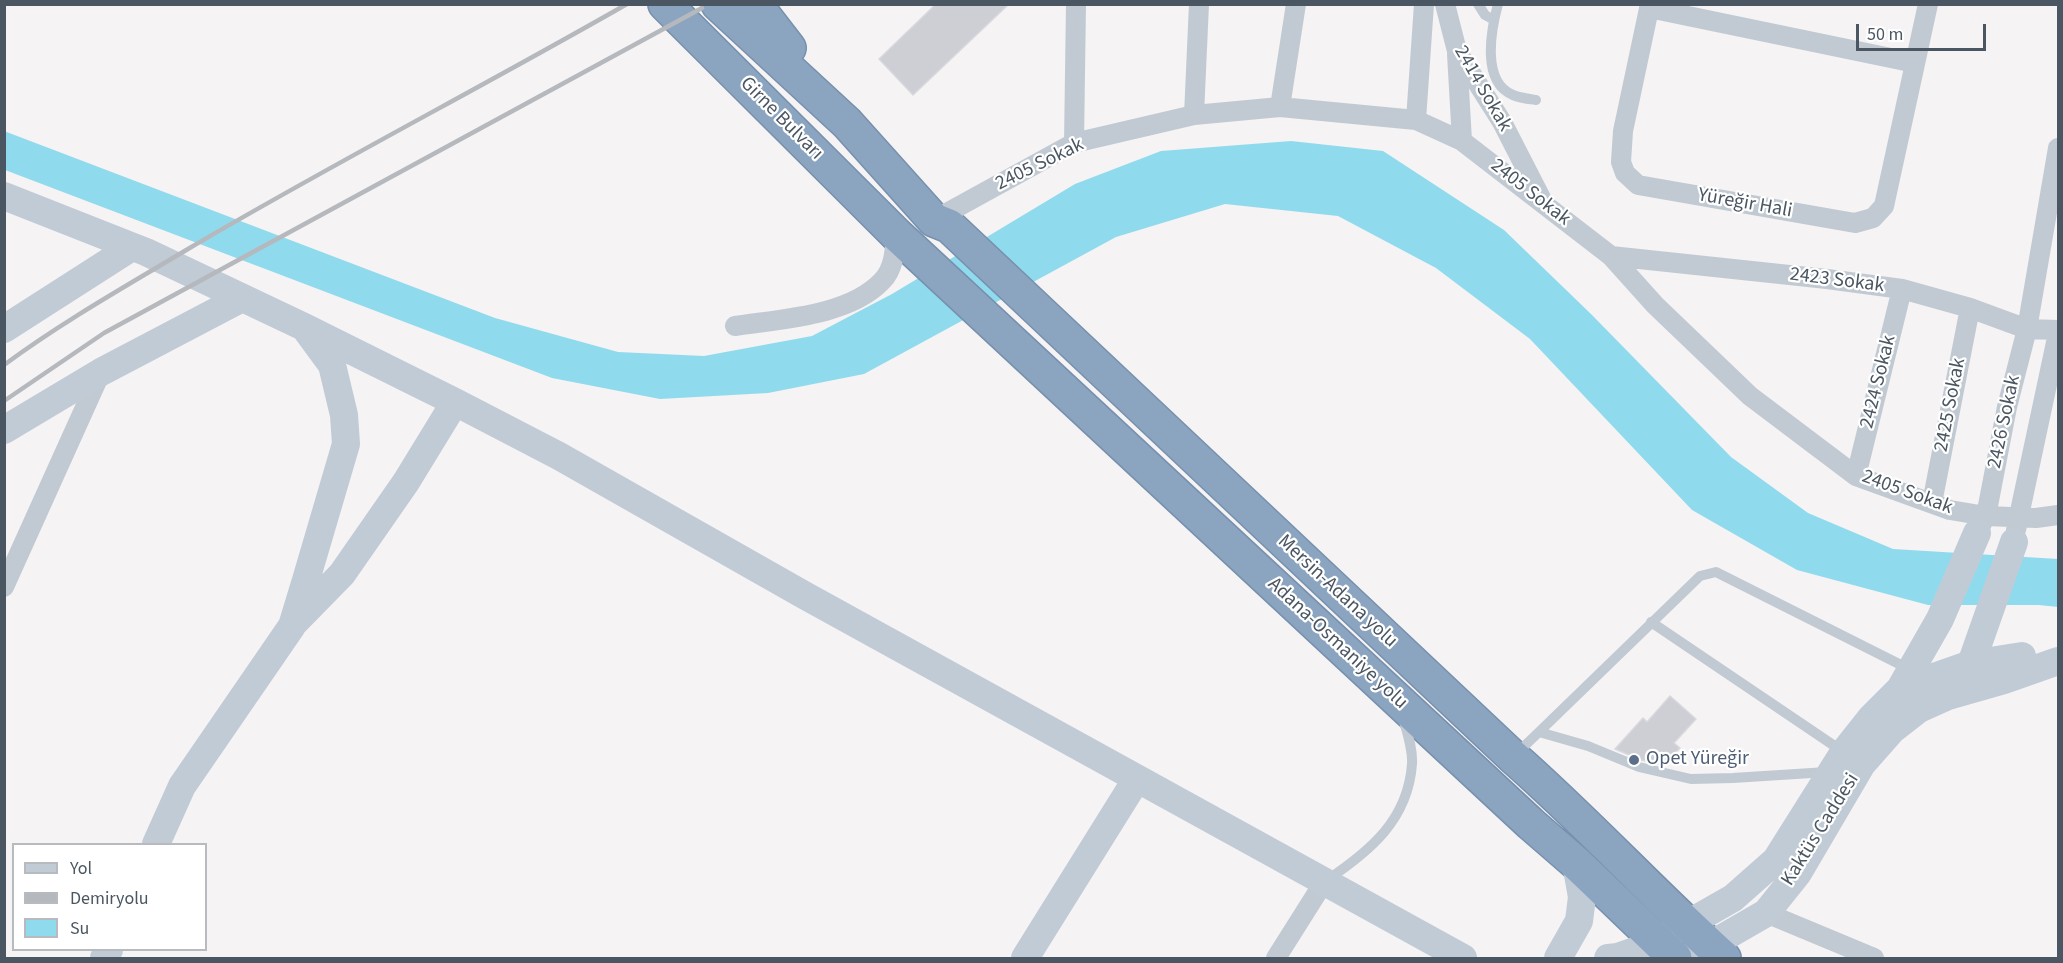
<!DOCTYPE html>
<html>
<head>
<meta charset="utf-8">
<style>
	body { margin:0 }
	#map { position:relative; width:2063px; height:963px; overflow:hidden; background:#f5f3f3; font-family:"Source Sans 3",sans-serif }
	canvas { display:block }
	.frame { position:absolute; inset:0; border:6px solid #4a5661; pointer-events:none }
	.legend { position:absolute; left:12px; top:843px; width:195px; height:108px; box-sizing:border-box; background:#fff; border:2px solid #b7bbc0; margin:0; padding:8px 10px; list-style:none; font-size:18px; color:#4a5661 }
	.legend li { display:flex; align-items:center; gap:12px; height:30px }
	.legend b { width:30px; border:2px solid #b7bbc0 }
	.scale { position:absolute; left:1856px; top:24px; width:130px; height:27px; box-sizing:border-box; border:3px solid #4a5661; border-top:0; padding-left:8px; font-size:18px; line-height:21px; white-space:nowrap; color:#4a5661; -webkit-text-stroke:4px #fff; paint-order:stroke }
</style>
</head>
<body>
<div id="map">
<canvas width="2063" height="963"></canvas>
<div class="frame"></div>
<ul class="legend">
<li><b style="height:8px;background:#c1cbd6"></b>Yol</li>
<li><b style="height:8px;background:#b5b8bd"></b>Demiryolu</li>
<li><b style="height:16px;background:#90daee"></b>Su</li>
</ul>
<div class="scale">50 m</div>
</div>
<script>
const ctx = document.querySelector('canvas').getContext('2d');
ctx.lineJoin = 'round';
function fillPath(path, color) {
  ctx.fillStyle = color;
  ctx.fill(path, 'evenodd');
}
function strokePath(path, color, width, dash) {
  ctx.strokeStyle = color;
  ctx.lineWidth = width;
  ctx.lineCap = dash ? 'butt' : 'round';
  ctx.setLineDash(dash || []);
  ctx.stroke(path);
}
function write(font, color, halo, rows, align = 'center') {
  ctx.font = font + ' "Source Sans 3",sans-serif';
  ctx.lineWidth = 4.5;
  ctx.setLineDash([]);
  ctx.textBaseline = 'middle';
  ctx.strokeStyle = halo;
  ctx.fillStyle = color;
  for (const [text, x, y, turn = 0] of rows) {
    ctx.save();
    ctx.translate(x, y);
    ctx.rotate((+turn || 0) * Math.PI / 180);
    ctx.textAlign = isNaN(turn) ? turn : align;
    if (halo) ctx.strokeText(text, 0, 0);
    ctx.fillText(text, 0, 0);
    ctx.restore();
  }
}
fillPath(new Path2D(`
	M4 131 495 318 618 352 704 356 812 336 892 294 1075 184 1161 151 1291 141 1383 151 1504 230 1591 314 1731 457 1808 513 1893 549 2058 559V607L2039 605H1928L1797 570 1692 510 1530 339 1436 268 1338 216 1225 204 1116 237 864 374 768 393 660 399 552 378 5 170Z`), '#90daee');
const building = new Path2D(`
	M936 4H1009L913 95 879 59Z
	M1670 696 1696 719 1674 743 1680 748 1664 765 1641 760 1615 749 1643 718 1647 722Z`);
fillPath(building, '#cdcfd5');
strokePath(building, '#d7d9de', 1.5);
const highway = new Path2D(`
	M665 4 896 234 1531 824 1576 863 1675 958
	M718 4 847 123 934 220 949 226 1513 757C1586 821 1652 893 1724 958
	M755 4 789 48`);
strokePath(highway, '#7690ad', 36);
strokePath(new Path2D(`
	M1478 4 1485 15 1494 20
	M1498 4C1491 30 1481 82 1513 95 1520 98 1529 99 1536 100
	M1651 622 1842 751
	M1539 732 1700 576 1716 572 1911 670
	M1515 755 1539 732 1588 746 1639 767 1691 779 1733 778 1827 772
	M1327 880C1370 851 1408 820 1412 764 1413 749 1407 732 1403 718`), '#c1cad2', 10);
strokePath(new Path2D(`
	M1445 4 1457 51 1502 122 1541 198
	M1650 4 1623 131 1621 162 1625 173 1638 185 1855 223 1873 218 1884 206 1928 4
	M1649 8 1915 63
	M1457 54 1462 141
	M1280 107 1296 4
	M1194 115 1199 4
	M1416 120 1424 4
	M1074 143 1076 4
	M934 220 1074 143 1194 115 1280 107 1416 120 1462 141 1611 256 1655 305 1750 396 1856 476 1950 510 1986 516 2036 518 2058 515
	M1611 256 1827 279 1902 289 1970 308 2027 329 2058 330
	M735 326C780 319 849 316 882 281 894 269 895 250 896 234
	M1856 476 1902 289
	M1932 503 1970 308
	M1980 527 1986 516 2007 407 2027 329 2058 148
	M2016 530 2058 333
	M4 587 101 372
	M1766 913 1874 958
	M1276 958 1324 882`), '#c1cad2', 20);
strokePath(new Path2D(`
	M4 196 146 252 304 327 455 402 559 456 804 595 1463 958
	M4 329 132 247
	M4 430 101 372 242 298
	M295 622 342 574 406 482 455 402
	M1902 695 1900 689 1971 664 2022 656
	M1948 696 1971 664 2014 542
	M156 844 182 786 292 626 306 580 346 444 344 415 332 365 307 331
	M104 958 109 950
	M1025 958 1136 780
	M1558 958 1579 921 1582 897 1576 863
	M1608 958 1618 957 1649 946 1733 898 1776 860 1844 752 1871 718 1900 689 1940 619 1977 533
	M1688 958 1766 913 1798 873 1862 764 1892 730 1919 709 1948 696 2004 680 2058 661`), '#c1cbd6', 28);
strokePath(highway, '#8ba5c1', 33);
strokePath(new Path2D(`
	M4 365C62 322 126 286 188 249 332 164 482 87 627 4
	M4 401 104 333 702 8`), '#b5b8bd', 4.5);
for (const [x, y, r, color] of [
	[1634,760,6,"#5c6f8a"]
]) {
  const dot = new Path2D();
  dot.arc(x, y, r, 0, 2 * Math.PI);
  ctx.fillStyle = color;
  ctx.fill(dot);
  strokePath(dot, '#fff', 2);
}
write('20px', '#4a5661', '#fff', [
	["2414 Sokak",1482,89,60],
	["Girne Bulvarı",781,119,45],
	["2405 Sokak",1040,165,-26],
	["2405 Sokak",1530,193,38],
	["Yüreğir Hali",1745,204,10],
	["2423 Sokak",1837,281,7],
	["2424 Sokak",1879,382,-76],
	["2425 Sokak",1951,405,-79],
	["2426 Sokak",2005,422,-78],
	["2405 Sokak",1907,493,20],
	["Mersin-Adana yolu",1337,592,43],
	["Adana-Osmaniye yolu",1337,644,43],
	["Kaktüs Caddesi",1821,830,-58]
]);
write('20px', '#4e5e75', '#fff', [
	["Opet Yüreğir",1646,760]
], 'left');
</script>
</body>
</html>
